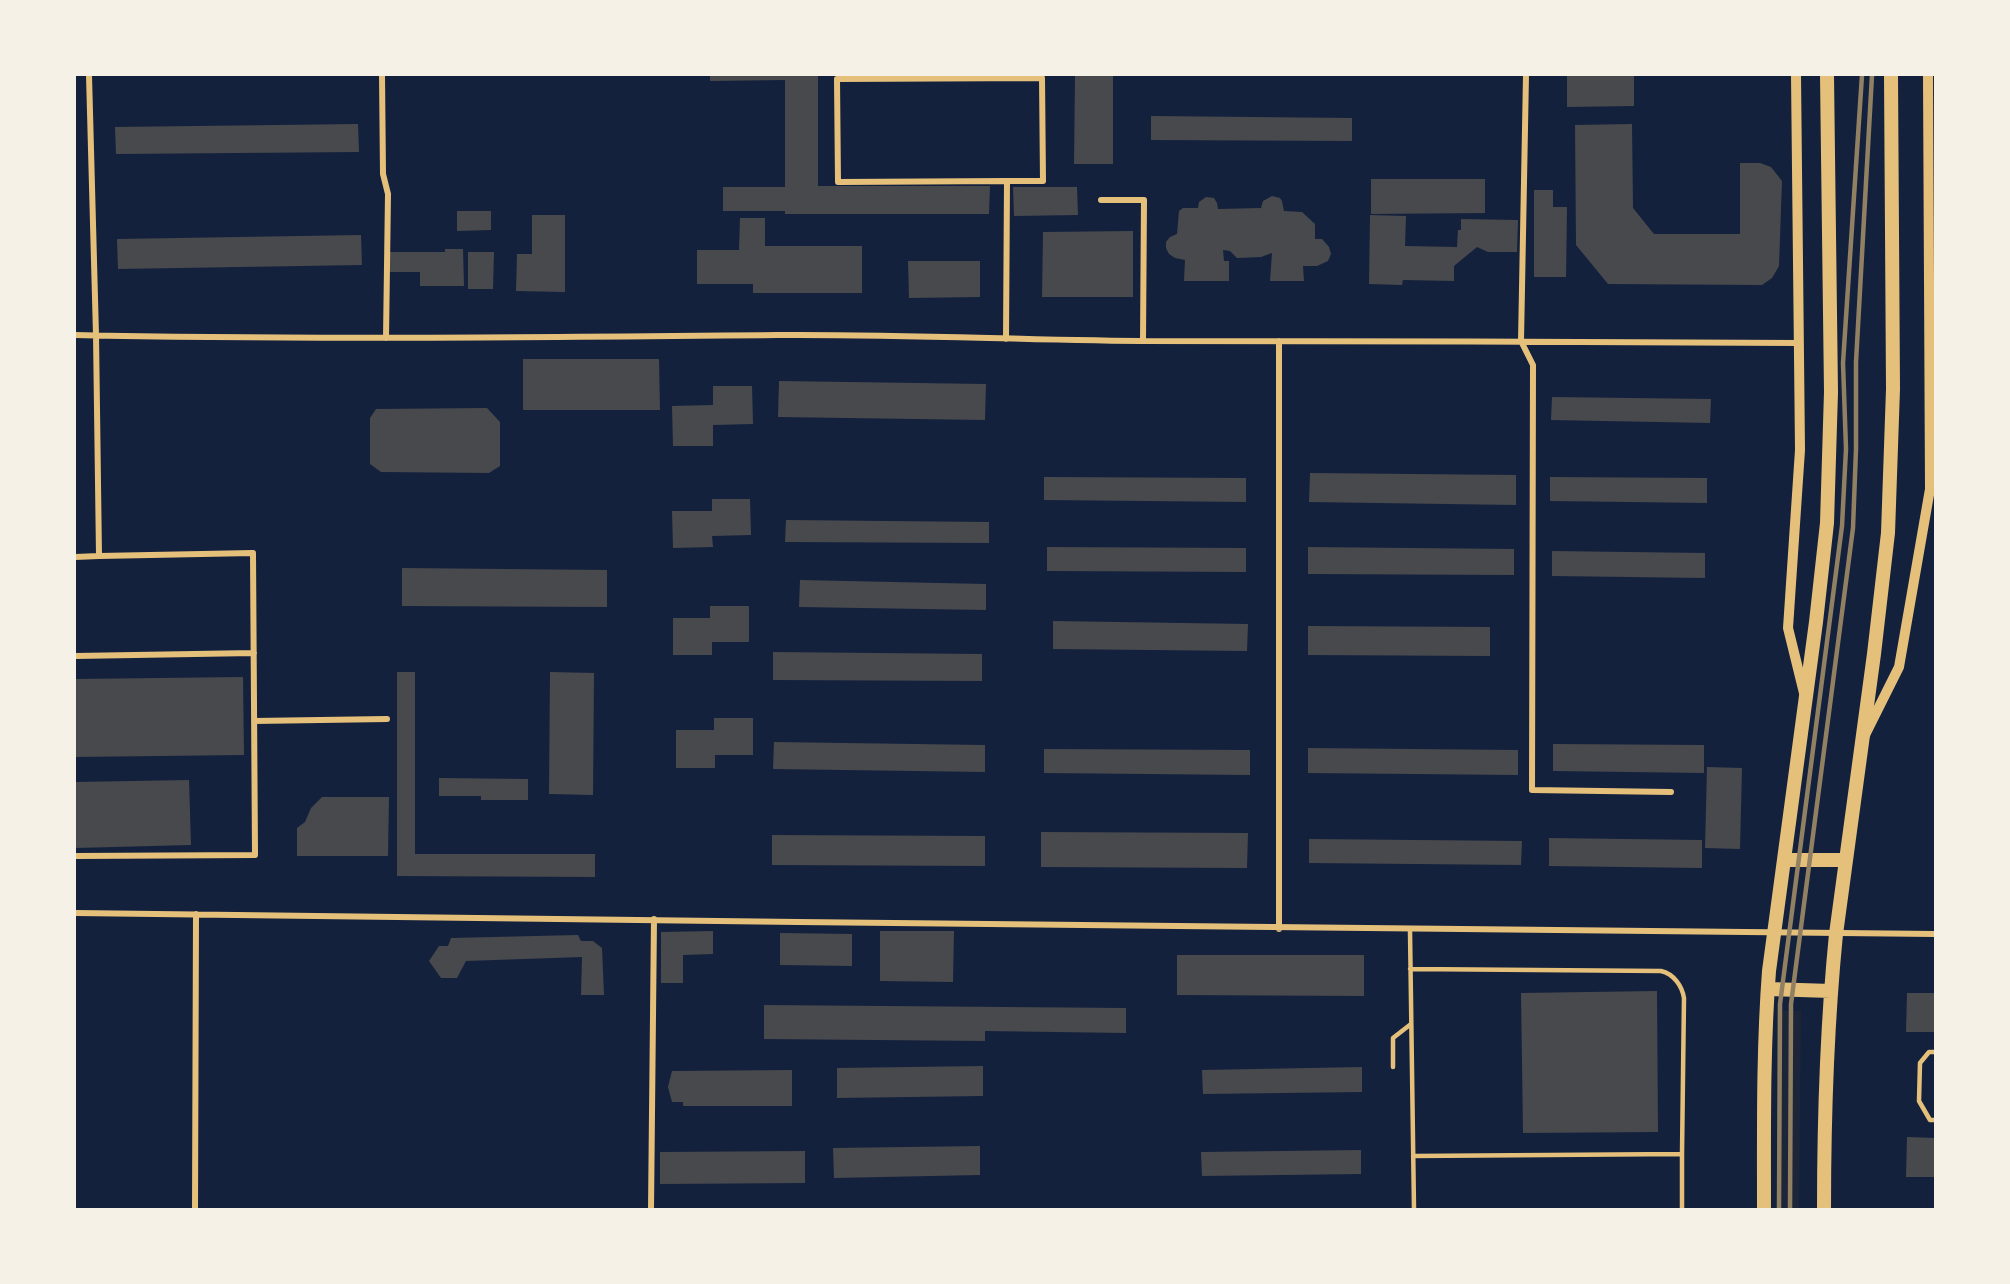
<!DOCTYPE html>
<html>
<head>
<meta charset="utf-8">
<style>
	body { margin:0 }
	#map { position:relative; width:2010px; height:1284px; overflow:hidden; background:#14213d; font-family:"Playfair Display",serif }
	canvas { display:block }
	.frame { position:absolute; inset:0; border:76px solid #f6f1e7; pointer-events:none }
</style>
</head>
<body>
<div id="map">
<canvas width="2010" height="1284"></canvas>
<div class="frame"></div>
</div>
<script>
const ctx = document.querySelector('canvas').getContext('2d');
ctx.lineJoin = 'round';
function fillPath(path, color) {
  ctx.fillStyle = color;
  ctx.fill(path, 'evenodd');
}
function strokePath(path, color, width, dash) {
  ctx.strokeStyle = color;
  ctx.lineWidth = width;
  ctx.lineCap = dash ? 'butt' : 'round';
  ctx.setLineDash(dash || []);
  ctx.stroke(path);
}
fillPath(new Path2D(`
	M1777 1011H1801L1799 1209H1777Z`), '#1d2539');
fillPath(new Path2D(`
	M710 75H818V186H990L989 214H785V211H723V187H785V80L710 81Z
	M1075 75H1113V164H1074Z
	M1567 75H1634V106L1567 107Z
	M1151 116 1352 118V141L1151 140Z
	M358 124 359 152 116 154 115 127Z
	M1632 124 1633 208 1654 234H1740V163H1760L1771 167 1782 181 1779 266 1772 278 1762 285 1608 284 1576 245 1575 125Z
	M1371 179H1485V213L1371 214Z
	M1013 187H1077L1078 215 1014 216Z
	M1534 190H1553V207H1567L1566 277H1534Z
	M1272 196 1280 198 1282 201 1284 211 1302 212 1315 224V239H1322L1329 247 1331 254 1328 261 1317 266H1303L1304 281H1270L1272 253 1261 257 1237 258 1230 251 1223 250 1224 261H1229V281H1184L1185 260 1175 258 1169 254 1166 248V242L1170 237 1177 234 1179 211 1183 208H1198L1199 202 1206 197 1214 198 1217 203 1218 209 1261 208 1263 201Z
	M457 211H491V230L457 231Z
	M532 215H565V292L516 291 517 254H532Z
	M1370 215 1406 216 1405 246 1457 247 1458 230H1461V219L1518 220 1517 252H1488L1477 247 1454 266V281L1403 280 1402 285 1369 284Z
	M740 218H765V246H862V293H753V284H697V250H739Z
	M1133 231V297H1042L1043 232Z
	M361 235 362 265 118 269 117 239Z
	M445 249H463L464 286H420V272H388V252H445Z
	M468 252H494L493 289H468Z
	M908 261H980V297L909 298Z
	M523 359H659L660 410H523Z
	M779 381 986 384 985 420 778 417Z
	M713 386H752L753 424 713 425V446H673L672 406 713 405Z
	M1552 397 1711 399 1710 423 1551 420Z
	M487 408 500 422V466L489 473 381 472 370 464V418L376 409Z
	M1310 473 1516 475V505L1309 502Z
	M1044 477 1246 478V502L1044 500Z
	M1550 477 1707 478V503L1550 501Z
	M712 499H750L751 535 712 536 713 547 673 548 672 511H712Z
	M786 520 989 522V543L785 542Z
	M1047 547 1246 548V572L1047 571Z
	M1308 547 1514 549V575L1308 574Z
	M1552 551 1705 553V578L1552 576Z
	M402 568 607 570V607L402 606Z
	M800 580 986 584V610L799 607Z
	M710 606H749V642H712V655H673V618H710Z
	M1053 621 1248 624 1247 651 1053 649Z
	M1308 626 1490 627V656L1308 655Z
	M773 652 982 654V681L773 680Z
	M397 672H415V854H595V877L397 876Z
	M550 672 594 673 593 795 549 794Z
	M243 677 244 755 75 757V679Z
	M714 718H753V755H715V768H676V730H714Z
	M774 742 985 745V772L773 769Z
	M1553 744 1704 745V773L1553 771Z
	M1308 748 1518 750V775L1308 773Z
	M1044 749 1250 750V775L1044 773Z
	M1707 767 1742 768 1740 849 1705 848Z
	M439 778 528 779V800H481V796H439Z
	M189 780 191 845 75 848V782Z
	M322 797H389L388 856H297V828L305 822 311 808Z
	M1041 832 1248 833 1247 868 1041 867Z
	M772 835 985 836V866L772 865Z
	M1549 838 1702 840V868L1549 866Z
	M1309 839 1522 841 1521 865 1309 863Z
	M713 931V954L683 955V983H661V932Z
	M880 931H954L953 982 880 981Z
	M780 933 852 934V966L780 965Z
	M578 935 581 941H593L602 948 604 995H581L582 957 466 961 457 978H441L429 961 439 946H448L451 938Z
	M1177 955H1364V996L1177 995Z
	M1657 991 1658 1132 1523 1133 1521 993Z
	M1907 993H1935V1032H1906Z
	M764 1005 1126 1008V1033L985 1031V1041L764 1039Z
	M983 1066V1096L837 1098V1068Z
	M1362 1067V1092L1203 1094 1202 1070Z
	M792 1070V1106H683V1102H672L668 1087 672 1071Z
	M1907 1137 1935 1138V1177H1906Z
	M980 1146V1175L834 1178 833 1148Z
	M1361 1150V1174L1202 1176 1201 1152Z
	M805 1151V1183L660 1184V1152Z`), '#48494c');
strokePath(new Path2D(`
	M1410 931 1414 1209
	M1410 969 1661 971C1674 974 1682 986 1684 998L1682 1154
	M1935 1052H1929L1920 1063 1919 1101 1930 1120H1935
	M1393 1067V1038L1411 1024
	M1413 1156 1682 1154V1209`), '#e5c07b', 4.5);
strokePath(new Path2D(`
	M382 75 383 174 388 194 386 338
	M1526 75 1521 341 1533 365 1532 790 1671 792
	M1101 200H1144L1143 341
	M75 335C309 340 543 337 777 335 898 334 1019 340 1140 341 1360 342 1579 341 1799 343
	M1006 339 1007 181H1043L1042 78 837 79 838 182 1007 181
	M1279 341V929
	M75 557 99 556
	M75 656 254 653
	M254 721 387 719
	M75 856 255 855 253 553 99 556 96 335 89 75
	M75 913C695 919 1315 932 1935 934
	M195 1209 196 914
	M651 1209 654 919`), '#e5c07b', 6);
strokePath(new Path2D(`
	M1796 75 1800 450 1788 628 1804 693
	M1865 735 1899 667 1930 489 1928 75`), '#e5c07b', 10);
strokePath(new Path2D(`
	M1784 860H1846
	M1768 989 1831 991
	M1764 1209C1764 1130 1763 1050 1769 971L1816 622 1827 523 1831 392 1827 75
	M1824 1209C1824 1117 1827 1025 1836 934L1874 654 1888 533 1893 389 1891 75`), '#e5c07b', 14);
strokePath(new Path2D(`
	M1779 1209 1780 1004 1842 526 1846 449 1843 363 1862 75
	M1790 1209 1791 1004 1853 528 1856 449V362L1872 75`), '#918062', 4.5);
</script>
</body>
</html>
